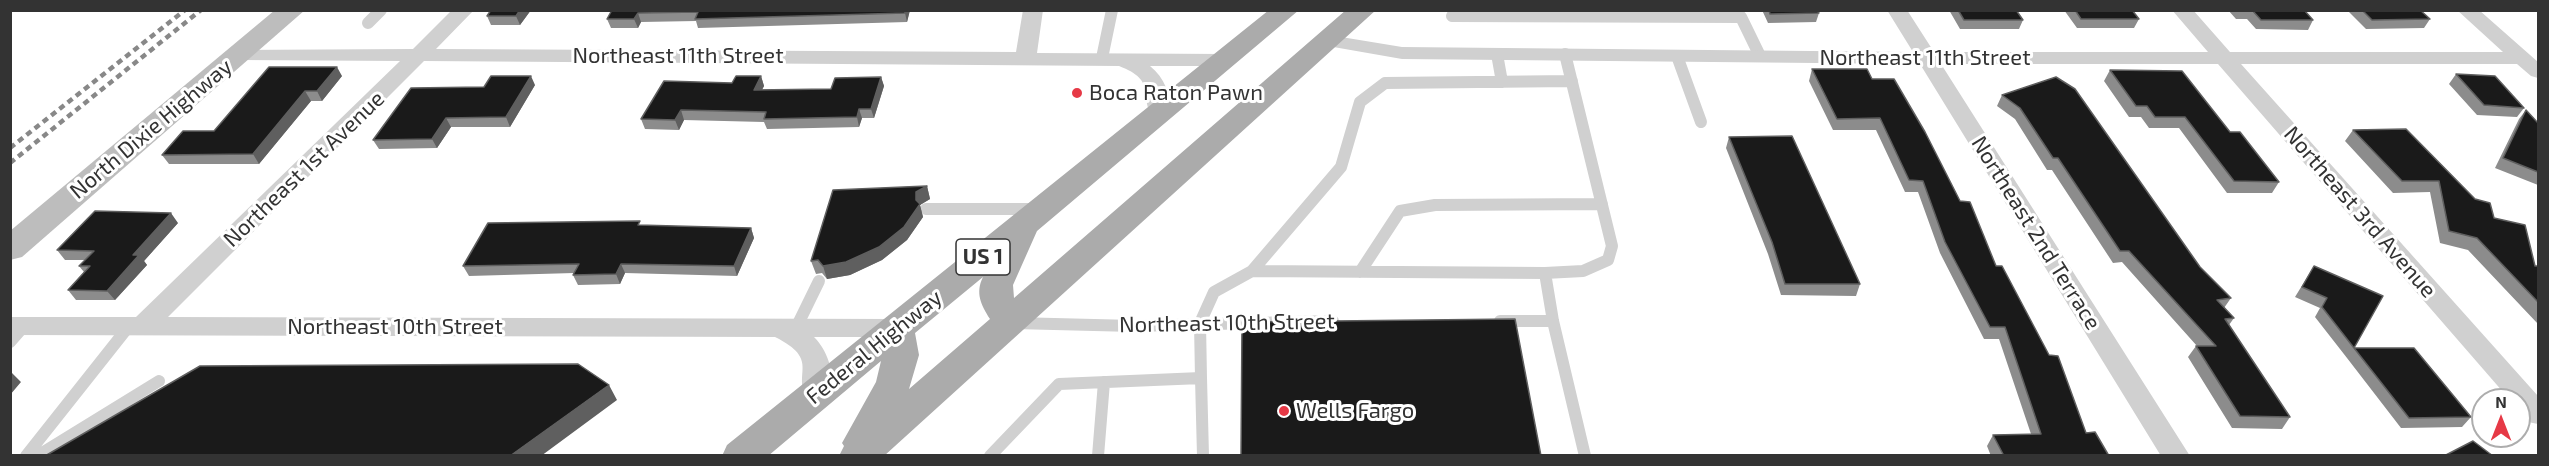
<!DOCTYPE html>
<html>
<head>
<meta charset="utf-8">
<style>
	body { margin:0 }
	#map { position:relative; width:2549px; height:466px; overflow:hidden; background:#fff; font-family:"Exo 2",sans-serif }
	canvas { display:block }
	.frame { position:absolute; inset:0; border:12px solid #333; pointer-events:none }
	.north { position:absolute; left:2471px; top:388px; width:60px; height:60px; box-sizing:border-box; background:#fff; border:2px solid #adadad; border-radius:50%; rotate:0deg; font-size:16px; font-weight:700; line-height:24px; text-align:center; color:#333 }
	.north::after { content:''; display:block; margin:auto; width:21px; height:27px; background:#e63946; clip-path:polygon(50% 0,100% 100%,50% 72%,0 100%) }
</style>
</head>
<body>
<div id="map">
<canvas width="2549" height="466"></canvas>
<div class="frame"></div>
<div class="north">N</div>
</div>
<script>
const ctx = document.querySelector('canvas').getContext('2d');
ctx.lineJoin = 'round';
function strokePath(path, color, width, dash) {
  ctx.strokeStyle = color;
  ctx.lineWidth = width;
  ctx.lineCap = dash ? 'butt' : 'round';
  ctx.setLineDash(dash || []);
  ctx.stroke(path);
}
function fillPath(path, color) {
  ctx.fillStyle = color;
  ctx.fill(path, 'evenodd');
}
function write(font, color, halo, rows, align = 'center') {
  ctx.font = font + ' "Exo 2",sans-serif';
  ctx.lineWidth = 6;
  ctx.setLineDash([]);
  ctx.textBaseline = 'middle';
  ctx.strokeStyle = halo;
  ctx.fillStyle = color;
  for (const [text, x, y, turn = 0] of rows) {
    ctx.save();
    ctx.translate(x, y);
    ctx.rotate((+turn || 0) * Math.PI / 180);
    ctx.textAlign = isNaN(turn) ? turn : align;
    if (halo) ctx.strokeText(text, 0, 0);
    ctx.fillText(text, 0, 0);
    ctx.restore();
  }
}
strokePath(new Path2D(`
	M1456 10 1452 16 1741 17 1760 56
	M368 23 381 10
	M1497 54 1502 82
	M1565 54 1612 246 1608 260 1583 271 1545 273 1553 321 1585 456
	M1677 56 1701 122
	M1102 58 1112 10
	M926 209H1035
	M1252 271 1545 273
	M1360 272 1400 211 1435 205 1602 204
	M1500 321H1553
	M1014 323 1134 326 1333 321
	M796 328 819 281
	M10 342 24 326
	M1201 378 1203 456
	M26 456 129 326
	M37 456 159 381
	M990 456 1059 384 1201 378 1200 323 1214 292 1252 271 1341 167 1360 102 1385 83 1572 81
	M1098 456 1104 382`), '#d0d0d0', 12);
fillPath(new Path2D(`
	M452 10H474L436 49 1016 52 1023 10H1043L1037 53 1226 54 1233 56 1236 60 1233 64 1226 66H1150C1165 78 1170 94 1172 113L1169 118H1153C1138 95 1158 81 1119 66L424 61 168 317 896 319 905 321 909 328 905 335 896 337H814C830 353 837 380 827 400L817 403 807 400C792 372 821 360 775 337L10 335V317H136L400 61 239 60 232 58 229 54 232 50 413 49Z
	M1887 10H1907L1934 52H2208L2172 10H2193L2230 52H2503L2457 10H2479L2538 62V78L2531 76 2517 64H2241L2538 396V424L2528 422 2519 411V400H2510L2218 64H1941L2190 456H2161L1920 64 1402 59 1322 45 1319 41 1322 37 1329 35 1402 47 1913 52Z`), '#d0d0d0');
fillPath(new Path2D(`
	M275 10H305L22 257 10 260V231Z`), '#bdbdbd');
fillPath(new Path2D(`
	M1269 10H1299L1037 231 1013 285 1014 298 1346 10H1376L884 456H839L844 446 842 443 876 382 881 361 768 456H722L727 445ZM983 277C975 293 981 305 990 319L909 389 919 355 915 333Z`), '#ababab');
strokePath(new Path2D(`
	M10 148 185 10
	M10 163 201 10`), '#888', 4.5, [6, 4.5]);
fillPath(new Path2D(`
	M531 10 520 25H491L487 16Z
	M612 10H910L907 22 698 28 696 21 641 22 638 28H611L607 19Z
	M1762 10H1817L1819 13 1816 22 1768 23Z
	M1949 10H2016L2023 20 2019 29H1960Z
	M2064 10H2132L2139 19 2134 28H2077Z
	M2228 10H2304L2313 20 2308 30 2256 29 2247 19H2236Z
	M2347 10H2420L2430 19 2424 28 2366 29Z
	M269 67 342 76 322 101H311L259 164H169L162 155 214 131Z
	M1812 69 1872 79 1960 201 2086 433 2109 456H1991L1987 446 1993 435 2031 434 1999 339H1984L1940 253 1918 192H1905L1876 130H1833L1809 81Z
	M2110 70 2230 132 2279 182 2272 193H2227L2179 128H2149L2141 117H2129L2104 81Z
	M2456 74 2524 108 2517 117 2477 115 2449 84Z
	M761 76 764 86 762 90 831 89 881 77 884 86 874 118H862L859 127 767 129 764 122 684 120 679 130 645 129 641 119 732 83Z
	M2056 77 2200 267 2231 298 2224 308 2234 318 2229 325 2290 417 2282 429 2232 428 2188 357 2196 346H2197L2122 262 2113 263 2052 170H2047L2015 119 1997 106 2002 95Z
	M535 85 510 127H451L437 148 379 149 373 140 484 87Z
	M2526 110 2538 123V185L2495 168 2519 119Z
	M2406 129 2494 218 2535 266H2538V324L2468 250 2440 243 2430 192 2393 193 2345 141 2353 130Z
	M1729 137 1860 284 1856 296 1781 295 1768 254 1726 148Z
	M927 186 930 199 920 205 923 217 907 240 882 260 850 275 827 279 822 273 816 274 811 261Z
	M178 223 144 261 147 265 115 300H76L68 290 84 272 79 266 85 260H65L57 250Z
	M642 226 751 228 754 238 737 276 625 273 620 284 578 285 573 275 574 273 469 276 463 266Z
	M2314 266 2354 348 2347 358 2315 317 2320 308 2295 297Z
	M2354 348 2471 417 2462 427 2401 428 2347 358Z`), '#8c8c8c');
fillPath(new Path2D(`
	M520 10H531L520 25 516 16Z
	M905 10H910L907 22 905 13Z
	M638 13 641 22 638 28 634 19Z
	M337 67 342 76 322 101 317 91Z
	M531 76 535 85 510 127 506 117Z
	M761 76 764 86 757 99 754 90Z
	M881 77 884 86 874 118 871 109Z
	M305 91 311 101 259 164 253 154Z
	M859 109 862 118 859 127 857 117Z
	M681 110 684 120 679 130 675 120Z
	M446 118 451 127 437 148 432 139Z
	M927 186 930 199 920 205 923 217 907 240 882 260 850 275 827 279 823 266 916 200V192Z
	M171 213 178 223 144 261 147 265 115 300 107 291 133 255Z
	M751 228 754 238 737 276 734 266Z
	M621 264 625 273 620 284 616 274Z
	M12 373 21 382 10 395V375Z
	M609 385 617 400 541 456H510Z`), '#5f5f5f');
const building = new Path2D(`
	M491 10H520L516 16H487Z
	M612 10H905V13L695 19 698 12 638 13 634 19H607Z
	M1769 10H1817L1819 13 1770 14Z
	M1958 10H2016L2023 20H1964Z
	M2075 10H2132L2139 19H2081Z
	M2252 10H2304L2313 20H2261Z
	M2362 10H2420L2430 19 2372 20Z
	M269 67H337L317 91H305L253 154 162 155 183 131H214Z
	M1812 69H1867L1872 79H1894L1925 132 1960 201 1970 202 1996 266H2002L2049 355 2058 356 2086 433 2095 432 2109 456H2004L1993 435 2041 434 2005 327H1990L1945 242 1923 181 1909 180 1880 118 1837 119Z
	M2110 70 2182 71 2230 132H2240L2279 182 2234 181 2185 117H2155L2147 106H2136Z
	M2456 74 2495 76 2524 108 2484 105Z
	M491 76H531L506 117 446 118 432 139 373 140 411 88 484 87Z
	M736 76H761L754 90 831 89 835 78 881 77 871 109H859L857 117 764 119 766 112 681 110 675 120 641 119 664 81 732 83Z
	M2056 77 2075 89 2200 267 2231 298 2217 300 2234 318 2225 319 2290 417 2240 416 2196 346H2216L2129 251H2120L2058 158H2053L2020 108 2002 95Z
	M2526 110 2538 123V172L2503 158Z
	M2406 129 2475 199 2490 203 2494 218 2525 225 2535 266H2538V302L2477 238 2449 231 2439 181H2402L2353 130Z
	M1792 136 1860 284H1785L1772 242 1729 137Z
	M927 186 916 192V200L920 204 904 227 879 247 846 262 823 266 818 260 811 261 833 190Z
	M95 211 171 213 133 255H139L107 291 68 290 90 266H79L94 251 57 250Z
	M640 221 638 225 751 228 734 266 621 264 616 274 573 275 579 264 463 266 488 223Z
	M2314 266 2383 296 2354 348 2322 307 2327 298 2302 287Z
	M1515 319 1541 456H1241L1242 322Z
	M2354 348H2414L2471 417 2409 418Z
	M578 364 609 385 510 456H45L200 366Z
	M2473 441 2493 456H2444Z`);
fillPath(building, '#1a1a1a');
strokePath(building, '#5f5f5f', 1.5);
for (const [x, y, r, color] of [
	[1077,93,6,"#e63946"],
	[1284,411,6,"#e63946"]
]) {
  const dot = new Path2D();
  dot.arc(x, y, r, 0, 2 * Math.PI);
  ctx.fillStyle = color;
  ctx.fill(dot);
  strokePath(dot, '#fff', 2);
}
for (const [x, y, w] of [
	[983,257,54]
]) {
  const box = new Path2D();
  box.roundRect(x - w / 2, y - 18, w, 36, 4.5);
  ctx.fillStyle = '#fff';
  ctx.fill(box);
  strokePath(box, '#333', 1.5);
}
write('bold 21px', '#333', null, [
	["US 1",983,257]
]);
write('22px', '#333', '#fff', [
	["Northeast 11th Street",678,56],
	["Northeast 11th Street",1925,58],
	["North Dixie Highway",151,129,-40],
	["Northeast 1st Avenue",304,169,-44],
	["Northeast 3rd Avenue",2360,212,49],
	["Northeast 2nd Terrace",2036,233,58],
	["Northeast 10th Street",1227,323,-1],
	["Northeast 10th Street",395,327],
	["Federal Highway",874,347,-39]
]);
write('22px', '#333', '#fff', [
	["Boca Raton Pawn",1089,93],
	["Wells Fargo",1296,411]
], 'left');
</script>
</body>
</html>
